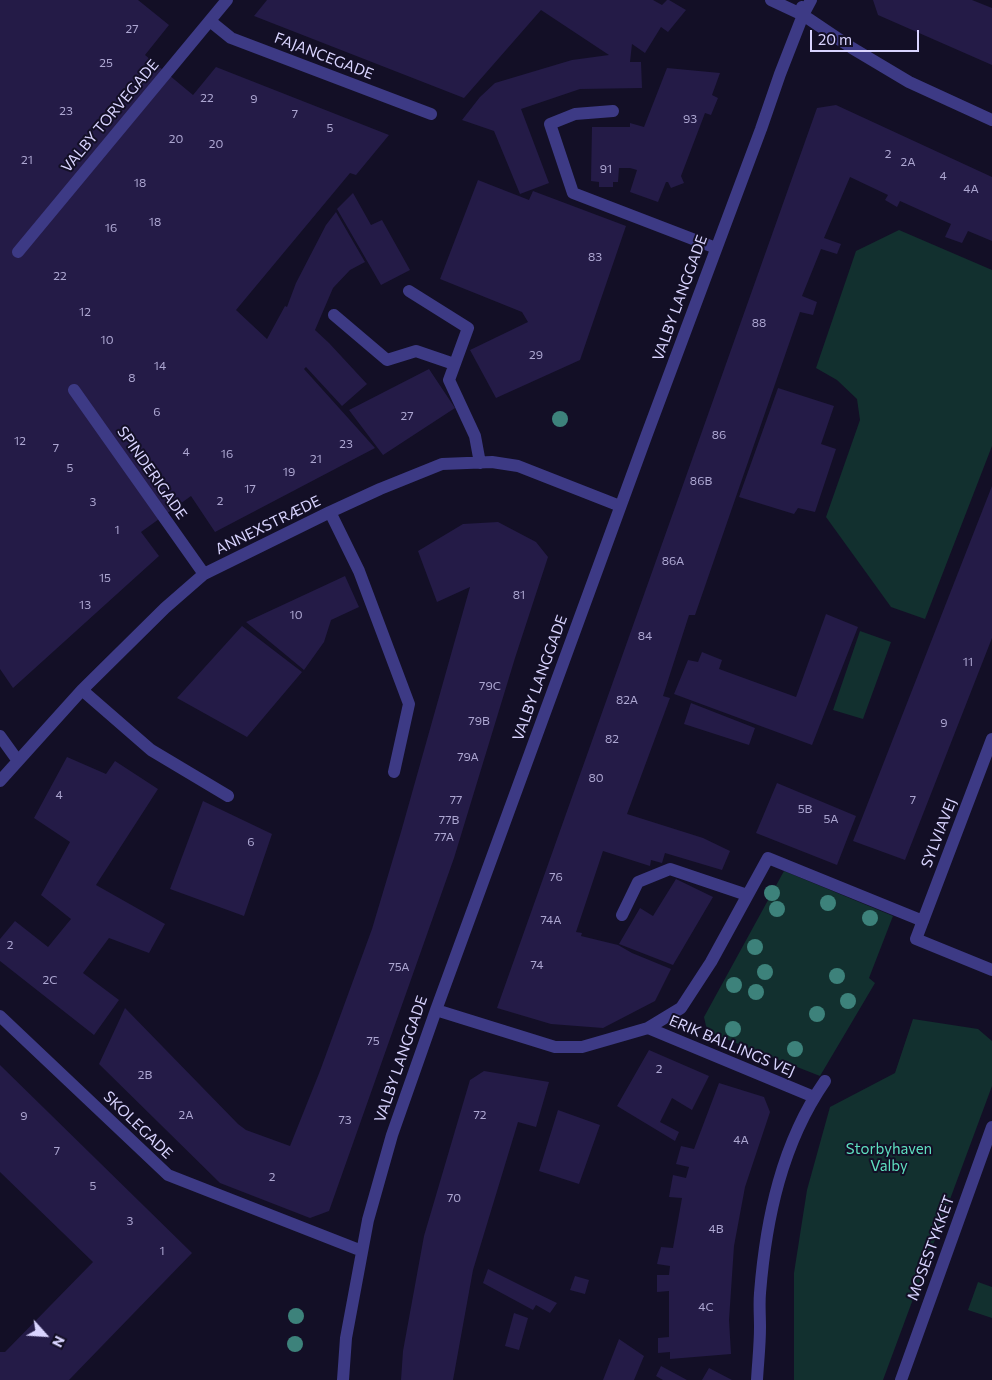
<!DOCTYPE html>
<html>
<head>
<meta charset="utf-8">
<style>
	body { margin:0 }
	#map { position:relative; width:992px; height:1380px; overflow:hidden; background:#130f26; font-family:Commissioner,sans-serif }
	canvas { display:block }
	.north { position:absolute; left:20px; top:1310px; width:50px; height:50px; -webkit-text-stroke:4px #130f26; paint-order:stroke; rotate:116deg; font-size:14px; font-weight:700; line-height:20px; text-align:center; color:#d9d4ff }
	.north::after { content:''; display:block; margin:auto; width:18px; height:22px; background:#d9d4ff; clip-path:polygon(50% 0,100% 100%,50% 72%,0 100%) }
	.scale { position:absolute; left:810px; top:30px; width:109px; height:22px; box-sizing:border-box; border:2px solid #d9d4ff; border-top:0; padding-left:6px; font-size:15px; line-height:18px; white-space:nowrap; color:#d9d4ff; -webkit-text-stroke:4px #130f26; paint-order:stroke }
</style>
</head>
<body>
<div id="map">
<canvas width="992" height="1380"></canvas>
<div class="north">N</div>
<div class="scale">20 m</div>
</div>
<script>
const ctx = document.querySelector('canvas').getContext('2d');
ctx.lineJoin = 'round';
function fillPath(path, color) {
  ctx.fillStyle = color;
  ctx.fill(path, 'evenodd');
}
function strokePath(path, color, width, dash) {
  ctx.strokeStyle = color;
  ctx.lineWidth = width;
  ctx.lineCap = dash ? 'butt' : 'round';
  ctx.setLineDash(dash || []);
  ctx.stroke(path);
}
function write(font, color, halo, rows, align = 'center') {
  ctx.font = font + ' Commissioner,sans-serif';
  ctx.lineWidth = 4;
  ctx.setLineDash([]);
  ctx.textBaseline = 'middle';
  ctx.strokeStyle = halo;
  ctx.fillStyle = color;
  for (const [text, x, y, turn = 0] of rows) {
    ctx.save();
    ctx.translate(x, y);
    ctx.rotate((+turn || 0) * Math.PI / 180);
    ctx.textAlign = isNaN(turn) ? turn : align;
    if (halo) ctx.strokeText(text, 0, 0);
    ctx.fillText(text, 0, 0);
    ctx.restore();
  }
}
fillPath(new Path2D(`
	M899 230 992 270V446L925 619 891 607 826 517 860 420 857 399 837 380 816 368 856 251Z
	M860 631 891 642 863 719 833 710Z
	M784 871 893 916 869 978 875 983 820 1076 713 1034 706 1026 704 1017Z
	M913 1019 978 1029 992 1041V1086L883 1380H794V1273L807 1190 830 1107 895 1073Z
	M978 1282 992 1287V1318L968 1310Z`), '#12302f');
fillPath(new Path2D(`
	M0 0H138L169 25 145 55 193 95 216 67 389 135 356 175 350 173 236 310 267 339 285 306 287 307 296 283 326 225 336 212 365 262 350 270 333 288 315 330 329 343 367 384 342 406 306 367 304 369 375 448 215 532 191 496 141 532 159 556 13 688 0 669Z
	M267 0H653L662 5 667 0H669L686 10 668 32 661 27 645 53 632 44 630 62H641L642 88 580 89 521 109 549 183 520 194 494 131 462 120 480 97 495 83 572 60 609 55 541 10 464 98 254 16Z
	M873 0H972L992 8V65L878 15Z
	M667 68 720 73 712 95 718 98 711 115 705 113 681 176 684 183 671 188 668 182H666L658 202 630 192 637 170 630 168H619L618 182H613V187H599V182L591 181 592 127H630V123L644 127Z
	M836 105 992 177V241L968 231 962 243 945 237 951 224 900 201 897 207 885 200 888 195 850 177 824 238 841 244 837 254 821 249 802 296 817 302 813 315 800 312 695 615H689L663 696 670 698 627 814 703 838 730 851 722 870 665 853 662 863 651 860 650 866 603 851 576 932 582 933 581 936 618 945 632 953 671 969 655 1001 603 1028 551 1024 497 1008 817 108Z
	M478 180 529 200 533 191 626 226 580 360 496 398 470 350 528 322 522 312 440 279Z
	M353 193 371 225 382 220 410 270 381 285 337 209Z
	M429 369 455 408 383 455 349 410Z
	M778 388 834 406 821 444 836 449 815 512 798 508 794 514 739 497Z
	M992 486V638L905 860 853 841Z
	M498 522 536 542 548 557 515 658 454 858 329 1211 310 1218 220 1183 99 1064 125 1008 238 1124 246 1130 290 1146 320 1071 372 929 401 832 470 587 437 602 418 551 463 524Z
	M345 576 359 607 331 620 324 642 304 670 246 622Z
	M826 614 858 627 812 745 674 694 688 660 698 662 702 652 722 660 719 669 796 697Z
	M242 626 302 672 247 737 177 698Z
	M691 703 755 728 749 745 684 724Z
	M67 757 106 774 115 761 158 789 96 885 165 924 149 953 109 938 83 973 119 1000 94 1035 0 961V939L15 921 48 947 71 919 41 895 70 842 34 818Z
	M777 783 856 816 837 865 756 833Z
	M203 801 272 834 244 916 170 889Z
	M676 879 713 897 673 965 619 944 640 908 653 916Z
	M649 1050 709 1076 692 1110 672 1098 660 1122 679 1132 675 1141 617 1106Z
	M0 1065 192 1253 69 1380H0V1352H5L93 1262 0 1172Z
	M484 1071 549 1082 536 1127 518 1122 473 1270 453 1380H401L403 1351 424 1236 470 1080Z
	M719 1083 764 1097 770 1112 745 1187 734 1246 729 1320 731 1354 670 1359V1352L658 1353V1338L669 1337V1291L657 1292V1275H669L670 1266 657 1264 661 1247 673 1248 682 1198 669 1197 673 1175 686 1178 689 1167 676 1164 681 1146 694 1149Z
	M558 1110 600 1125 579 1184 539 1171Z
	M488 1269 526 1288 557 1303 550 1313 536 1305 533 1310 483 1283Z
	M575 1276 589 1280 585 1294 570 1290Z
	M514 1313 528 1318 519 1350 505 1346Z
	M619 1339 644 1356 634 1380H603Z
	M661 1366 687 1380H663L656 1376Z
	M709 1368 732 1380H702Z`), '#241b47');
strokePath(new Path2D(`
	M771 0 803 15 802 7
	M803 15 852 48 909 82 992 120
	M210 21 231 38 431 114
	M613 111 575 114 550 124 573 193 716 248
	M18 252 227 0
	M409 291 468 328 449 380 475 436 480 463
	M334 315 387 360 416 351 454 364
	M74 390 204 574
	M330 512 359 571 409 704 394 772
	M82 690 151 750 228 796
	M0 736 18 761
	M992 739 916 939 992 970
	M0 781 82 690 165 608 204 574 330 512 380 489 442 464 492 462 518 466 620 506
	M622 915 638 882 670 869 747 895
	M436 1010 555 1047H582L648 1028 681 1008 711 962 768 858 923 921
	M0 1016 168 1175 362 1251
	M648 1028 814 1097
	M343 1380 346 1338 368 1220 392 1135 436 1010 647 434 761 129 780 74 803 15 811 0
	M757 1380C758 1362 760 1345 760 1327 760 1315 759 1304 760 1293 766 1218 782 1143 825 1081
	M901 1380 992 1127`), '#3d3a85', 12);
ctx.fillStyle = '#3d827b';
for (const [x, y] of [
	[560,419],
	[772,893],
	[828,903],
	[777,909],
	[870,918],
	[755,947],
	[765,972],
	[837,976],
	[734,985],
	[756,992],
	[848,1001],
	[817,1014],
	[733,1029],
	[795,1049],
	[296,1316],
	[295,1344]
]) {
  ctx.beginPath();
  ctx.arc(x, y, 8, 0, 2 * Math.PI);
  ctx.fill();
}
write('12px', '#aca6d1', null, [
	["27",132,29],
	["25",106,63],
	["22",207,98],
	["9",254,99],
	["23",66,111],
	["7",295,114],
	["93",690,119],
	["5",330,128],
	["20",176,139],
	["20",216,144],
	["2",888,154],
	["21",27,160],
	["2A",908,162],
	["91",606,169],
	["4",943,176],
	["18",140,183],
	["4A",971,189],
	["18",155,222],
	["16",111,228],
	["83",595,257],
	["22",60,276],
	["12",85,312],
	["88",759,323],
	["10",107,340],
	["29",536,355],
	["14",160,366],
	["8",132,378],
	["6",157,412],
	["27",407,416],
	["86",719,435],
	["12",20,441],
	["23",346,444],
	["7",56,448],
	["4",186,452],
	["16",227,454],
	["21",316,459],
	["5",70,468],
	["19",289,472],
	["86B",701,481],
	["17",250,489],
	["2",220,501],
	["3",93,502],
	["1",117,530],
	["86A",673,561],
	["15",105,578],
	["81",519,595],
	["13",85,605],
	["10",296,615],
	["84",645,636],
	["11",968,662],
	["79C",490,686],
	["82A",627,700],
	["79B",479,721],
	["9",944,723],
	["82",612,739],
	["79A",468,757],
	["80",596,778],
	["4",59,795],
	["77",456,800],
	["7",913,800],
	["5B",805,809],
	["5A",831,819],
	["77B",449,820],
	["77A",444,837],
	["6",251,842],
	["76",556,877],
	["74A",551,920],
	["2",10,945],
	["74",537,965],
	["75A",399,967],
	["2C",50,980],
	["75",373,1041],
	["2",659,1069],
	["2B",145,1075],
	["2A",186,1115],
	["72",480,1115],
	["9",24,1116],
	["73",345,1120],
	["4A",741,1140],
	["7",57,1151],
	["2",272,1177],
	["5",93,1186],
	["70",454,1198],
	["3",130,1221],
	["4B",716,1229],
	["1",162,1251],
	["4C",706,1307]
]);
write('15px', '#d9d4ff', '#130f26', [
	["FAJANCEGADE",324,56,21],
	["VALBY TORVEGADE",110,116,-50],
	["VALBY LANGGADE",680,298,-70],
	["SPINDERIGADE",152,473,55],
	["ANNEXSTRÆDE",268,525,-26],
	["VALBY LANGGADE",540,678,-70],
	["SYLVIAVEJ",939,833,-69],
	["ERIK BALLINGS VEJ",732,1046,23],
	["VALBY LANGGADE",401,1059,-71],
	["SKOLEGADE",138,1125,44],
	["MOSESTYKKET",931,1248,-70]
]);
write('15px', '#5fe0c0', '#130f26', [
	["Storbyhaven",889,1149],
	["Valby",889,1166]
]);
</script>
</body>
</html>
